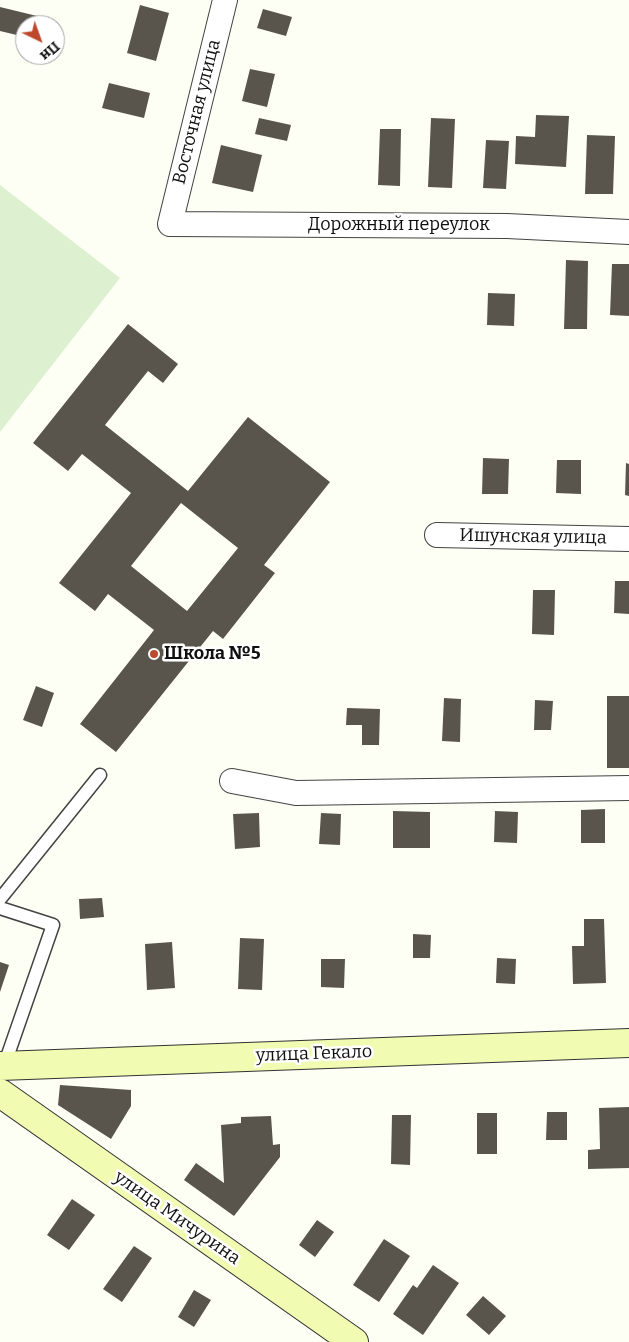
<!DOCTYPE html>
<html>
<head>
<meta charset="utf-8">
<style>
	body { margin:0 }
	#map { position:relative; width:629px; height:1342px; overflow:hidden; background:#fefff4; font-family:Bitter,serif }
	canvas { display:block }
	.north { position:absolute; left:15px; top:15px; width:50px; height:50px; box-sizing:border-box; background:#fff; border:1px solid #9f9f9f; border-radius:50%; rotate:138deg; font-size:14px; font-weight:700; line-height:20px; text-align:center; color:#101010 }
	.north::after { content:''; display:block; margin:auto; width:18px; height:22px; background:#bd4a2c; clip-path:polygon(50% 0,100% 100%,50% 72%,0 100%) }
</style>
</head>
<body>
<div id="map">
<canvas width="629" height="1342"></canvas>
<div class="north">Пн</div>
</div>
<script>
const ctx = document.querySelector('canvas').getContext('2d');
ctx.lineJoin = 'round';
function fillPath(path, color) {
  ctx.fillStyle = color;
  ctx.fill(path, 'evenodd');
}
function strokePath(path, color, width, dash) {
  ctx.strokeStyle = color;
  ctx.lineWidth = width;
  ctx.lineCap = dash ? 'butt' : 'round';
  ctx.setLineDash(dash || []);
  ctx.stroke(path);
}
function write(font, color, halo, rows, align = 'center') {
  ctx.font = font + ' Bitter,serif';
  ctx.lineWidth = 5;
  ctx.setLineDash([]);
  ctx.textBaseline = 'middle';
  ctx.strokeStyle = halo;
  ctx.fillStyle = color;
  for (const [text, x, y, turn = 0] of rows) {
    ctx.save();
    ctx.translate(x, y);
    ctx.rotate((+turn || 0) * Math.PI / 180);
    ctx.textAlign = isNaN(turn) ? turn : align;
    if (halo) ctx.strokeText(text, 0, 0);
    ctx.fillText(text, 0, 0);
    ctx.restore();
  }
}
fillPath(new Path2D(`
	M0 185 120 278 0 432Z`), '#ddf0d0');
fillPath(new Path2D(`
	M140 5 169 13 156 61 127 53Z
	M0 7 37 16 34 25H25V37L0 31Z
	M263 9 292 17 286 36 257 28Z
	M250 69 275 74 267 107 242 101Z
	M109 83 150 93 144 118 102 108Z
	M536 115 569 116 566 167 515 164 516 136 535 137Z
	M259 118 291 125 287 141 255 134Z
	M431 118 455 119 452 188 428 187Z
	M380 129H401L400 186 378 185Z
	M587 135 615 136 613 194H585Z
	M486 140 509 141 506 189 483 188Z
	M221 145 262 155 253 192 212 183Z
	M566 260 588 261 587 329H564Z
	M612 264H629V316L610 315Z
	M488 293 515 294 514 326 487 325Z
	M128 324 178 364 163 383 148 371 105 425 188 491 248 417 330 482 264 565 275 573 223 639 213 631 116 752 80 724 154 630 108 594 95 611 59 583 131 493 82 454 68 471 33 443ZM181 503 238 548 187 611 131 566Z
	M483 458 509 459 508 494H482Z
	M557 460H581V494L556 493Z
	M626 463 629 464V496L625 495Z
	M615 581H629V614L614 613Z
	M533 590H555L554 635 532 634Z
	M36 686 54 693 42 727 23 720Z
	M607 696H629V768H607Z
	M444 698 461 699 460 742 442 741Z
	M535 700 553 701 551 730H534Z
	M347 708 380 709 379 745H362V725H346Z
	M605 809V843H581V810Z
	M393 811 430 812V848H393Z
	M495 811 518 812 517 843 494 842Z
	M259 813 260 847 235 849 233 814Z
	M321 813 341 814 340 845 319 844Z
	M102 898 104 917 80 919 79 899Z
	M584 919H604L606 983 573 984 572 946H584Z
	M413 934 431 935 430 958H413Z
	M240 938 264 939 262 990 238 989Z
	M172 942 175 988 147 990 145 944Z
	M497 958 516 959 515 984 496 983Z
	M321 959H345L344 988 321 987Z
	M0 962 9 965 0 992Z
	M60 1085 131 1090V1106L111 1139 58 1105Z
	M629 1107V1168L588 1169V1150L600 1149 599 1108Z
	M547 1112H567V1140H546Z
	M477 1113H497V1154H477Z
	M392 1115H411L410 1165 391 1164Z
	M271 1116 273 1145 280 1144V1157L234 1216 184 1180 196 1163 224 1183 221 1125 241 1123V1117Z
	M72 1199 95 1215 69 1250 47 1235Z
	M317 1220 334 1232 315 1257 299 1245Z
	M384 1239 410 1256 379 1302 353 1285Z
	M134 1246 152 1258 122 1302 103 1289Z
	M433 1265 459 1283 423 1335 393 1314 413 1285 417 1288Z
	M194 1290 211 1300 194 1327 178 1317Z
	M483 1296 506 1316 489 1335 466 1315Z`), '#59554d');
const service = new Path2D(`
	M0 899 100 775
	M0 908 53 925 4 1066`);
const minor = new Path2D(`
	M225 0 170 224 507 226 629 232
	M437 535 629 539
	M232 781 296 793 629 788`);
const secondary = new Path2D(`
	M0 1066 629 1043
	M0 1093 354 1342`);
strokePath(service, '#434343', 15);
strokePath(minor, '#434343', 26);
strokePath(secondary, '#323232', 30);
strokePath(service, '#fff', 12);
strokePath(minor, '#fff', 24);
strokePath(secondary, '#f1fcb2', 28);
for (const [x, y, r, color] of [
	[154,654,5,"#bd4a2c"]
]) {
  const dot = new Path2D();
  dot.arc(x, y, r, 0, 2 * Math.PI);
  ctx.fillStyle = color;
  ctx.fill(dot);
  strokePath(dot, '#fff', 2);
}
write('18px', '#101010', '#fff', [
	["Восточная улица",197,112,-76],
	["Дорожный переулок",399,225],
	["Ишунская улица",533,537,1],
	["улица Гекало",314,1054,-2],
	["улица Мичурина",177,1218,35]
]);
write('bold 18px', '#101010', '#fff', [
	["Школа №5",164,654]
], 'left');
</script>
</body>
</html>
